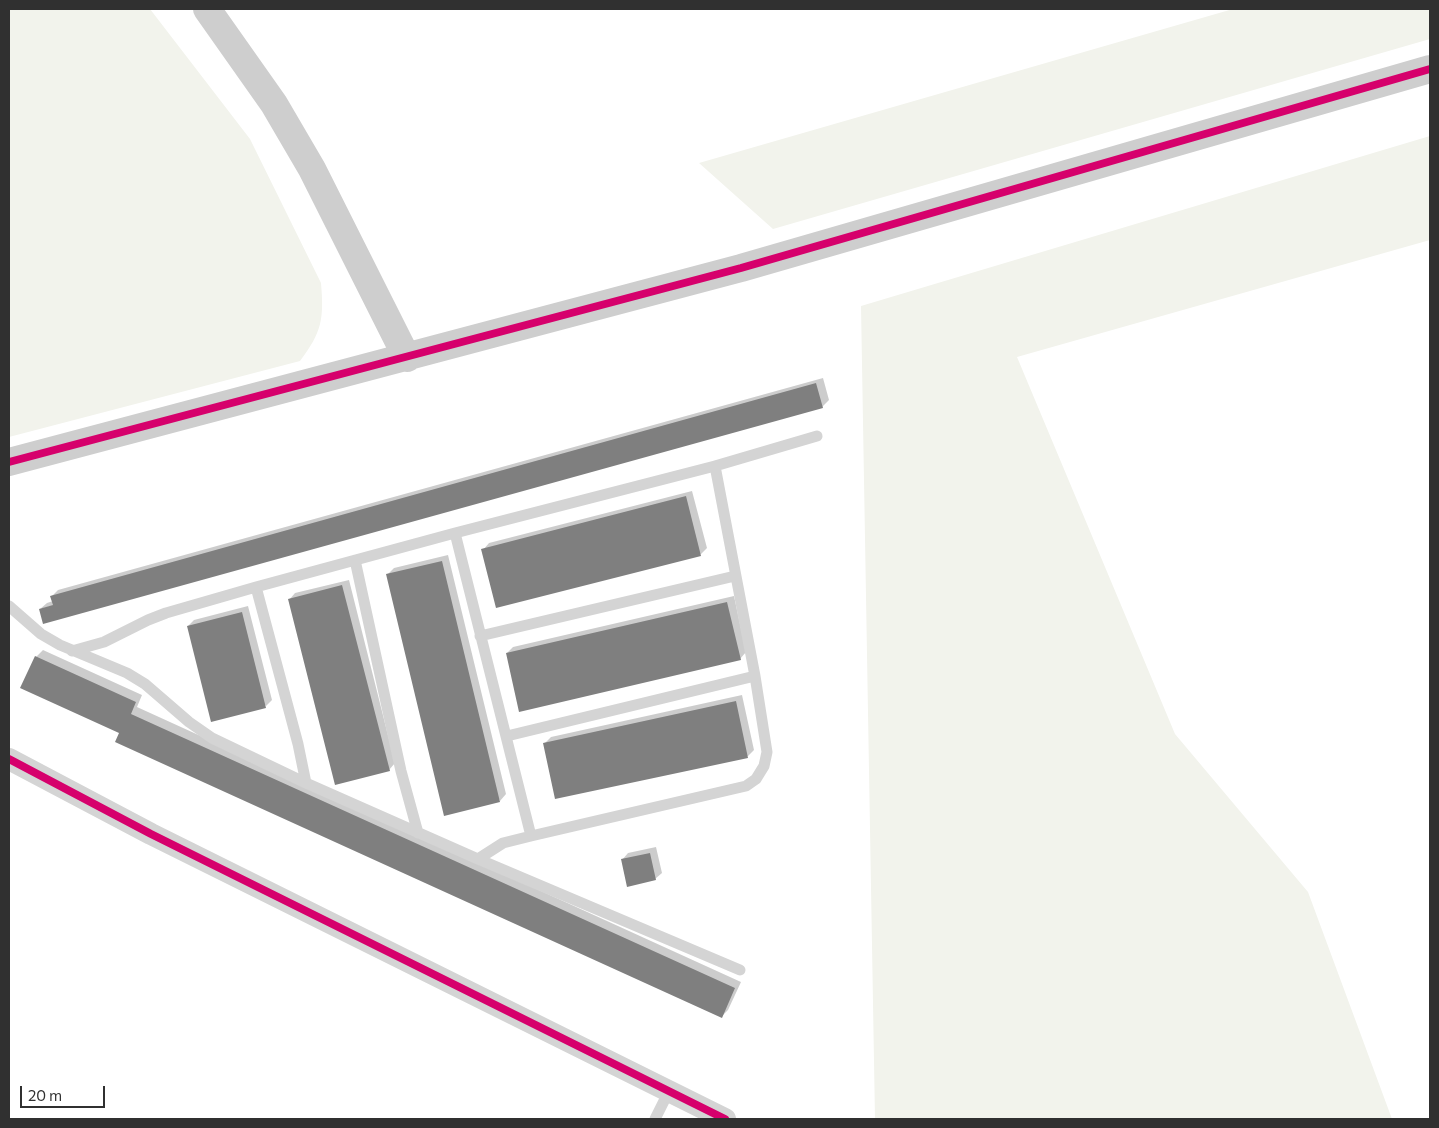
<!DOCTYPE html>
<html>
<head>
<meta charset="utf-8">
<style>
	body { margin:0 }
	#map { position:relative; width:1439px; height:1128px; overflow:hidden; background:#fff; font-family:Commissioner,sans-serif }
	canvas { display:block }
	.frame { position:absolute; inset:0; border:10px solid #303030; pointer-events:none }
	.scale { position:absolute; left:20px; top:1086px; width:85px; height:22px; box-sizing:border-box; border:2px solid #303030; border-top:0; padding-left:6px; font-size:15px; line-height:18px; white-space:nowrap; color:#303030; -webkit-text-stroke:4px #fff; paint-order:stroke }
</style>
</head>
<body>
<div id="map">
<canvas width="1439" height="1128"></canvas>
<div class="frame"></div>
<div class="scale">20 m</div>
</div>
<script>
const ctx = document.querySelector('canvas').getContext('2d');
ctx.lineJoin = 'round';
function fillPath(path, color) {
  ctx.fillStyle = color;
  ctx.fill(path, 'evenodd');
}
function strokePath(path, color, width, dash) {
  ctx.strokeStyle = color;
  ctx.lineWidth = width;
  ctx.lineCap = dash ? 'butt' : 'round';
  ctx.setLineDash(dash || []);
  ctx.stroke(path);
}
fillPath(new Path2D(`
	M9 9H150L250 139 321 283C324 319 322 332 300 361L9 437Z
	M1233 9H1430V39L773 229 699 163Z
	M1430 136V240L1017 357 1175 734 1308 892 1392 1119H875L861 306Z`), '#f2f3ec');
fillPath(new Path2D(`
	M823 378 829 400 822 407 40 609 47 603 53 601 52 596 58 590Z
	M692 491 707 548 701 554 497 607 483 550 489 543Z
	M448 555 506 794 500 801 387 575 394 568Z
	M349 580 395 763 389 770 289 600 295 593Z
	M734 596 746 652 740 659 507 653 513 647Z
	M248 606 272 700 266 706 188 626 194 620Z
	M43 650 142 695 137 707 741 982 728 1010 722 1016 120 732 36 657Z
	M742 695 754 750 748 756 556 798 545 743 551 737Z
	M656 847 662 873 655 879 622 860 628 853Z`), '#0003');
fillPath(new Path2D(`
	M816 383 823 408 43 624 39 609 53 605 50 596Z
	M686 496 701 556 496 608 481 549Z
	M442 561 500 802 444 816 386 574Z
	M342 585 390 771 335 785 288 599Z
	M727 602 741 660 519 712 506 653Z
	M242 612 266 708 211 722 187 626Z
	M35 656 136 702 131 714 735 988 722 1018 115 742 119 733 20 688Z
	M736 701 748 758 555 799 543 743Z
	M650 853 656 880 627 887 621 859Z`), '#7f7f7f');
strokePath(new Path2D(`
	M715 466 817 436
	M455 533 531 836
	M355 560 401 771 418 833
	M256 587 298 744 306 783
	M9 606 41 634 60 645 127 673 145 684 189 722 212 738 306 783 478 859 503 843 531 836 746 786 756 779 764 766 767 752 755 676 715 466 455 533 256 587 166 613 148 620 104 642 72 651
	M480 636 735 576
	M507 736 755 676
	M478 859 740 970
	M655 1119 669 1091`), '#d4d4d4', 11);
strokePath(new Path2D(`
	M9 759 151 834 725 1119`), '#d4d4d4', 22);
strokePath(new Path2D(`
	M207 9 274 104 312 169 407 358
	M9 462 741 268 1430 69`), '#cecece', 28);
strokePath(new Path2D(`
	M9 462 741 268 1430 69
	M9 759 151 834 725 1119`), '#d6006c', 8);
</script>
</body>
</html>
